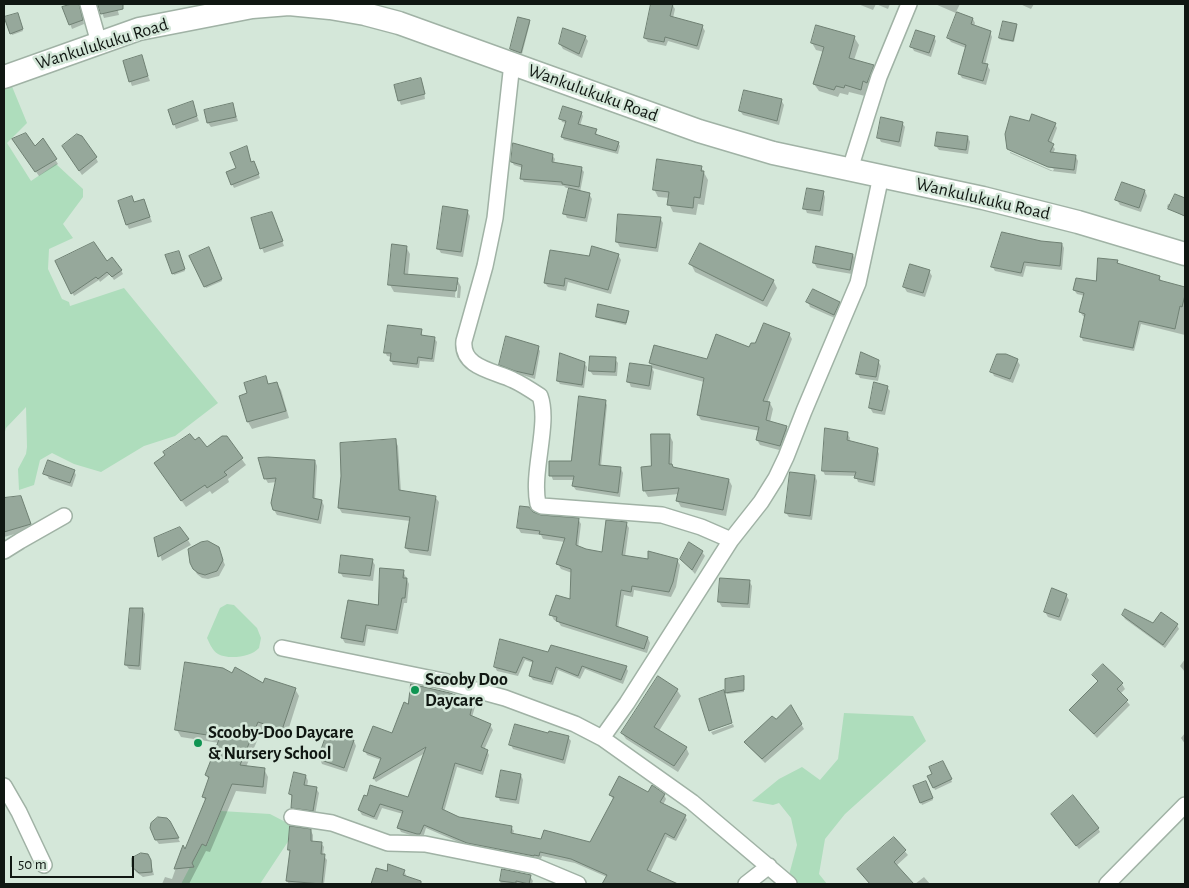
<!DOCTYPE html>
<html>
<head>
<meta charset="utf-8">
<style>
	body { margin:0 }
	#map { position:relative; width:1189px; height:888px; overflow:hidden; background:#d4e7d9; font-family:"Alegreya Sans",sans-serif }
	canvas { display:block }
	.frame { position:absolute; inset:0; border:5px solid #101712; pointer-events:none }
	.scale { position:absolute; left:10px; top:856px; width:124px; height:22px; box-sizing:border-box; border:2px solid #101712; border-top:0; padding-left:6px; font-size:15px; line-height:18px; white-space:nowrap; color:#101712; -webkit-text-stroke:4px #d4e7d9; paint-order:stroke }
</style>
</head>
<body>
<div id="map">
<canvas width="1189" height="888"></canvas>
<div class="frame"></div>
<div class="scale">50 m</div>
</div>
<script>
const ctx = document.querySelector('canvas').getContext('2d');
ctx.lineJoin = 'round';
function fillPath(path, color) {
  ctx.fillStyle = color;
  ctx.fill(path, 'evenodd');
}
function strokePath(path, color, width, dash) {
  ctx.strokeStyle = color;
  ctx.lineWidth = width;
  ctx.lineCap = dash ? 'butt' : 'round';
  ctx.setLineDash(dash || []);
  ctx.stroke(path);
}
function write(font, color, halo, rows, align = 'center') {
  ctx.font = font + ' "Alegreya Sans",sans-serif';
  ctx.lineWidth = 5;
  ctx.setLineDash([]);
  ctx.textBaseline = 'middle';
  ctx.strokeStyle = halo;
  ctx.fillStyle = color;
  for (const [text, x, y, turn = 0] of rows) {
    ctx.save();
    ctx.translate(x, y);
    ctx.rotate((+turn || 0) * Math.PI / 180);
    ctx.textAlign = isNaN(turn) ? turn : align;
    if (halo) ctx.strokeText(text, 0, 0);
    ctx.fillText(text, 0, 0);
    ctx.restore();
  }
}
fillPath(new Path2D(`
	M11 84 27 123 7 143 31 181 56 164 83 189V197L63 224 73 238 49 249 48 269 62 299 69 302 70 306 124 288 218 403 175 436 144 446 101 472 74 464 52 453 40 460 34 485 19 490 18 469 26 454 27 447 26 407 6 428 4 435V85Z
	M227 604 234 605 257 628 261 638 259 648C251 657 229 660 218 654 212 650 210 644 207 638L220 608Z
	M844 713 913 716 926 741 845 814 825 839 819 874 827 884H795L789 875 797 845 791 818 779 803 773 805 752 801 779 779 802 767 820 780 838 759Z
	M221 811 270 814 297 828 260 884H181L202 844 207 845Z`), '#aeddbc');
fillPath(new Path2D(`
	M75 4H79L81 7 84 24 72 29 64 8Z
	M99 4H116L119 15 104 18Z
	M652 4H672L675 9 673 18 702 26 705 31 699 50 668 41 666 46 648 42 645 38Z
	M858 4H890L888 9 876 4 873 10Z
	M935 4H960L956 12 973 19 975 23 974 27 990 32 992 37 985 65H987L990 70 986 85 962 78 959 73 966 48 951 42 948 38 958 14Z
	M1020 4H1034L1031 9Z
	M18 16 23 31 12 35 11 33Z
	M529 21 530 23 522 54 512 51 511 49Z
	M1016 25 1017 27 1014 42 1001 40 1000 38Z
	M585 37 588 41 582 58 563 49 560 44Z
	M854 37 859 45 854 60 873 66 877 73 871 89 867 88 865 96 849 92 848 95 840 93 838 97 819 91 814 84 824 52 816 50 812 43Z
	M934 37 936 41 931 57 914 51 912 47Z
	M141 57 150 81 132 86 130 81Z
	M420 80 423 84 425 99 401 105 399 100Z
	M781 100 784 105 779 125 743 115 740 111Z
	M192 103 199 121 176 129 169 111Z
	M233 105 238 121 211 127 208 123Z
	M581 113 583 116 580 126 596 130 597 136 618 143 620 146 618 154 564 140 562 137 566 123 562 122 561 119Z
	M1030 122 1055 124 1057 128 1051 144 1055 149 1053 154 1076 157 1078 161 1076 174 1051 171 1010 153V152L1053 171 1054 169 1008 148Z
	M902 123 905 127 901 147 881 142 879 138Z
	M968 137 970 142 968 154 939 150 936 146Z
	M43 140 58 164 39 176 16 144 35 148Z
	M66 151 96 158 98 162 82 175Z
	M248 152 252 163 256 166 260 178 234 188 232 184 238 169Z
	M552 155 555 159 554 163 581 168 584 172 580 192 589 194 592 199 587 222 567 218 565 214 570 188H566L564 186 524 182 522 179 523 168 514 165 512 162Z
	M701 167 708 180 704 205 698 204 696 215 673 212 669 204 670 198 658 197 654 189Z
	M1145 191 1147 196 1141 212 1120 205 1117 200Z
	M823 192 825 197 823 216 807 213 805 208Z
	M1175 196 1185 200V217L1167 207 1168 204 1171 205Z
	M144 200 152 222 129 229 127 225 134 203Z
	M467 211 470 216 463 257 441 253 438 248Z
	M272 214 284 246 264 253 262 248Z
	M660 218 663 223 658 252 620 247 617 242Z
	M1041 242 1062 244 1064 248 1062 270 1026 266 1023 277 995 271 992 266Z
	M406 247 410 254 408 275 457 279 461 287 460 298 394 292 390 285ZM456 285H458L457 298 455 297Z
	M208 249 222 281 206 288 191 256Z
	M179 254 185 271 174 275 173 273Z
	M618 255 621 260 611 294 568 282 566 291 548 287 545 283 590 258Z
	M853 255 855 259 852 274 817 268 814 263Z
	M1117 261 1119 265 1159 277 1162 282 1185 289V335L1141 324 1134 351 1083 341 1081 336 1085 317 1083 316 1080 312 1085 296 1077 294 1074 290 1097 283Z
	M56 262 107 263 121 270 123 274 114 280 110 274 100 282 99 280 74 296Z
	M691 264 773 280 777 288 767 307 695 272Z
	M929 271 932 276 925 297 907 292 904 287Z
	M808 302 839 303 842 308 837 319 810 307Z
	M628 312 629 314 626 325 598 318 597 316Z
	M421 331 423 337 434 338 437 342 434 362 420 361 419 368 393 365 391 361 392 357 387 356 385 352Z
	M789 334 792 339 767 403H770L773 409 770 422 786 427 789 432 783 451 760 445 757 440 760 431 701 420 698 415 704 382 652 368 654 372 651 390 631 387 629 382 631 364 653 367 650 363 708 360 750 349Z
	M537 347 540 351 535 379 504 369 501 365Z
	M615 359 618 363 617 376 593 375 590 371Z
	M1017 360 1020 365 1013 383 994 376 992 371Z
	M878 361 881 366 878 381 860 378 857 373Z
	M584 363 587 367 584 388 560 384 558 381Z
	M265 378 269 385 276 383 281 390 289 418 252 429 248 422 249 394Z
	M887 387 890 391 885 415 873 413 870 408Z
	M605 401 607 405 601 466 621 469 623 473 620 497 576 490 573 486 574 480H553L551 475 572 462Z
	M847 433 850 438 849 442 877 449 879 454 875 486 858 482 856 476 825 475 823 471Z
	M225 436 246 465 228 479 229 482 212 494 210 491 186 507 160 470 194 442 207 449Z
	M670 436 673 442 672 466 674 469 729 480 732 486 726 516 681 507 677 500 679 494 648 497 644 490 652 467Z
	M395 440 398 446 401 492 435 497 439 502 431 556 410 553 406 548 410 521 342 513 339 508Z
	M315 461 317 466 315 500 322 501 324 506 321 524 277 515 274 510 277 482 268 483 265 478Z
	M74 471 76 475 72 487 49 479 46 474Z
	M815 476 817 481 812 520 789 517 786 513Z
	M20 497 33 529 4 537V500Z
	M533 513 541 517 578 519 581 524 578 548 603 553 626 523 629 528 625 557 649 561 677 560 680 565 676 587 671 597 634 590 633 597 624 595 618 628 648 638 650 643 647 653 561 626 558 621 554 620 551 614 571 600 572 573 561 569 558 564 565 542 543 539 541 535 521 533 518 528Z
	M180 528 191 545 162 561 155 539Z
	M218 548 225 565 219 576 208 579 202 578 197 574 191 563Z
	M702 552 705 556 695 574 682 559Z
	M372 560 375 565 373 581 343 577 340 572Z
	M403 571 409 584 407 603H404L398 634 368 629 365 646 345 643 342 638 379 607Z
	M749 581 752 586 750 608 722 607 719 602Z
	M1066 595 1069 600 1061 621 1048 617 1045 612Z
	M143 610 145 614 141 670 129 669 126 665Z
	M1123 615 1153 624 1177 625 1179 629 1165 648 1125 619Z
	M500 641 549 654 626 667 628 671 623 684 585 669 580 679 558 670 553 685 533 680 530 676 534 663 525 660 518 676 497 671 495 667Z
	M1185 659V672L1180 666Z
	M1103 666 1122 684 1125 689 1120 694 1130 705 1097 738 1071 710 1098 682 1093 675Z
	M232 675 264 684 295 689 299 696 286 737 262 729 246 767 264 769 268 777 266 794 236 791 210 852 206 851 189 884H162L165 877 172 879 183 848 185 851 206 802 203 796 209 780 206 775 219 743 181 737 177 730Z
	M658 678 677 690 681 696 659 731 686 747 689 754 678 772 626 739 622 733Z
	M744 678V692L727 694 726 692Z
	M473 703 475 707 472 717 490 725 493 730 484 750 487 751 489 755 483 775 457 767 444 812 459 818 511 827 514 831 513 834 542 840 591 843 614 800 610 795 649 793 664 795 666 799 663 805 685 816 687 820 676 841 667 837 650 873 675 884H623L575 863 542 856 541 859 536 858V860L470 847 426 828 423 838H420L401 832 399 828 403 814 382 808 377 820 362 815 359 810 365 796 409 799 425 753 376 782 374 779 381 760 367 755 365 751 392 734 409 706Z
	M791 707 804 729 765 763 748 746Z
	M733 724 734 727 713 735 711 732Z
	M1185 733V744L1181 738Z
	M549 735 568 737 571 741 565 764 513 749 511 745Z
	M354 741 356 746 347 772 322 764 320 759Z
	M943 763 952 782 935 790 929 777 934 775Z
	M521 775 523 780 519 804 500 801 498 796Z
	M306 776 308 781 307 787 316 788 319 793 315 815 295 812 293 808V799L290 794Z
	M927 784 933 800 922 805 914 787Z
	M1054 818 1098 828 1100 832 1079 849Z
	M169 822 180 842 159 844 156 840Z
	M311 831 313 835V842L321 843 324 847 323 855 327 860 324 884H289L287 881 291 853 289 849Z
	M894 839 908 855 896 866 912 884H889L887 882 884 884H870L859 870Z
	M150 860 154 875 143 877 136 872 133 867Z
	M377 869 388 872 404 871 408 879 407 883 409 884H372Z
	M503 870 530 876 533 881 532 884H500Z
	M924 877 930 884H915Z`), '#0003');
const building = new Path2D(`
	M72 4H79L83 20 69 25 62 7Z
	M98 4H123V9L101 14Z
	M651 4H673L670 16 703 25 697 46 665 37 664 42 644 38Z
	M957 12 973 18 971 24 991 31 982 63 988 64 983 81 958 74 966 45 947 38Z
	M18 13 23 29 10 34 4 17Z
	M518 17 530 20 521 53 510 49Z
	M1003 21 1017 24 1013 41 999 38Z
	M816 25 855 36 849 58 874 65 867 83 863 81 861 90 845 85 844 88 836 86 834 90 813 84 824 47 811 43Z
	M563 28 586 36 579 54 559 44Z
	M916 30 935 36 929 53 910 47Z
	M142 55 148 76 129 82 123 61Z
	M421 78 425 94 398 101 394 85Z
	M744 90 782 99 777 121 739 111Z
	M193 101 197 116 173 125 168 110Z
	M233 103 236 117 207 123 204 110Z
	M563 106 582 112 578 124 597 129 595 134 619 142 616 151 561 137 566 121 559 119Z
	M1032 114 1056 123 1048 141 1054 144 1050 152 1076 155 1074 170 1048 167 1007 149 1005 134 1010 116 1029 121Z
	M881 117 903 122 899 142 877 138Z
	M937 132 968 136 966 150 935 146Z
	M26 133 35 146 43 138 57 159 35 172 12 139Z
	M77 134 82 136 97 157 79 171 62 146Z
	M513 143 553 154 552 162 582 167 579 187 562 184V182L520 179 522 165 511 162Z
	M247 146 251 162 254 161 259 174 231 185 226 172 236 168 230 153Z
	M657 159 702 166 701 171H704L700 198 694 197 693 208 667 205 669 192 653 190Z
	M1122 182 1145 190 1139 208 1115 200Z
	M569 188 590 193 585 218 563 214Z
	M807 188 824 191 820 211 803 209Z
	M1175 194 1185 198V216L1168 209Z
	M132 196 134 202 144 199 150 217 126 225 118 201Z
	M443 206 468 210 461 252 437 249Z
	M272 212 283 241 260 249 251 218Z
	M618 214 661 217 656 248 616 242Z
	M1002 232 1041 241 1062 243 1060 266 1024 262 1021 273 991 267Z
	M94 242 107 261 112 257 122 270 112 277 107 272 98 279 96 277 71 294 55 261Z
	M700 243 774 280 763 301 689 264Z
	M392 244 407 246 404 274 458 278 456 291 388 285Z
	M592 246 619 254 608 290 565 278 564 286 544 283 550 250 589 256Z
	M816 246 853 254 850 270 813 263Z
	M209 247 222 279 204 287 189 256Z
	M179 251 185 269 172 274 165 255Z
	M1098 258 1118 260 1117 263 1160 276 1159 280 1185 287V295L1182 307 1180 306 1175 329 1139 321 1133 348 1080 337 1085 314 1079 312 1084 293 1073 290 1076 278 1096 281Z
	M910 264 930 270 923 293 903 287Z
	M813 289 840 302 834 315 806 302Z
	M598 304 629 311 626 323 596 317Z
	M764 323 790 333 763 401 770 402 766 420 787 426 780 446 756 440 759 427 697 415 704 378 649 363 654 345 707 359 716 334 749 347 751 343H755Z
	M388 325 422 329 421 335 435 337 432 359 418 357 417 364 390 361 391 353H384Z
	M506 336 539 346 533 375 515 371 499 365Z
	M861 352 879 360 876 377 856 374Z
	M560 353 585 362 582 385 557 381Z
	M997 354H1006L1018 359 1010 379 990 372Z
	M590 356 616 357 615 372 589 371Z
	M630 363 652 366 649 386 627 382Z
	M266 376 268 384 277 382 286 411 247 422 239 396 247 393 244 383Z
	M874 382 888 386 882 411 869 408Z
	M579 396 606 400 599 465 621 467 618 493 572 486 574 476H549V461H571Z
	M825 428 848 432 847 440 878 448 873 482 854 478 856 472 822 471Z
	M190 434 195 440 199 437 207 447 222 436H227L243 458 224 472 227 475 207 488 205 485 181 501 154 463 165 455 163 452Z
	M651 434H670L669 464H672L673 467 729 479 723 510 676 501 679 488 643 491 641 467 651 466Z
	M396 439 399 490 436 496 428 551 405 548 410 517 338 508 341 476 340 443Z
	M268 457 315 460 313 498 322 500 318 520 273 510 271 503 276 478 264 479 258 458Z
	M48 460 75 470 70 483 43 474Z
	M790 472 815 475 810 516 785 513Z
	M21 496 31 524 4 532V498Z
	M520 506 529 507 533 512 541 515 579 518 576 545 586 549 602 552 606 520 627 522 622 555 648 559V551L678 559 673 582 669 592 632 586 631 592 621 590 616 626 648 637 644 649 556 621 557 617 549 615 556 595 570 599 571 569 556 564 565 538 539 534 540 531 517 528Z
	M180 527 189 539 158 557 154 538Z
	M208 541 219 547 223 560 217 571 205 575 198 573 193 569 190 563 188 549 201 542Z
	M689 542 703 551 692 570 680 559Z
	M341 555 373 559 370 576 339 573Z
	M380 568 404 570 403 578H407L405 598H402L396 630 366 625 363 642 341 638 348 600 378 605Z
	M720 578 750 580 748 604 718 602Z
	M1052 588 1067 594 1059 617 1044 612Z
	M130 608H143L139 666 125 665Z
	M1125 609 1153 623 1161 612 1178 624 1163 645 1122 615Z
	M500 639 548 652 551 645 627 666 621 680 582 666 578 676 556 667 551 682 529 676 533 661 523 657 516 673 494 667Z
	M185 662 223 668 232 673 235 667 263 683 265 678 296 688 282 730 258 722 240 765 265 768 263 787 232 784 206 846 202 844 192 863 194 867 174 869 183 845 185 849 206 798 202 797 209 777 205 775 220 737 175 730Z
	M1103 664 1123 683 1117 689 1128 700 1094 734 1069 710 1098 681 1092 675Z
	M658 676 678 689 654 727 687 747 674 766 621 733Z
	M744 676V690L725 693V679Z
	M411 684 450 693 473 702 470 715 491 724 481 747 488 750 481 771 455 763 442 809 459 817 512 826 511 833 541 839 544 830 590 842 614 797 609 795 619 776 648 792 652 785 665 794 660 802 686 815 674 838 665 833 647 870 678 884H602L607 875 571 859 540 852 539 856 534 855V856L467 843 424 825 420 834H417L397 828 403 811 380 804 374 817 358 810 364 795 367 796 370 785 408 797 426 747 373 779 381 758 363 751 373 726 392 733 404 702 408 704Z
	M724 690 732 723 709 731 699 699Z
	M791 705 802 724 762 759 744 742 772 716 776 719Z
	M515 724 548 733 549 731 569 736 563 760 509 745Z
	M328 731 354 740 344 768 318 759Z
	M943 761 952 779 933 788 927 776 932 774 929 767Z
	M501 770 521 774 516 800 496 797Z
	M294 772 306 775 304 785 317 787 313 811 291 808 292 795 289 794Z
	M926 781 933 798 920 803 913 786Z
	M1073 795 1099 828 1076 846 1051 814Z
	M158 817 167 818 170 821 179 838 155 840 150 828 151 823Z
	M290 826 311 829V841L322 842 321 854H325L322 884 286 881 290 850H288Z
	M894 837 906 850 894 862 914 884H870L857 869Z
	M141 853 148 854 151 860 152 872 139 873 132 867V858Z
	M388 864 405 870 403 875 421 881V884H371L376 868 387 871Z
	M502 869 531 875 529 884 516 881V883L500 881Z`);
fillPath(building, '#96a89b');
strokePath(building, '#6f8073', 1);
const street = new Path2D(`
	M88 4 99 43
	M512 63 495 218 485 266 464 341C461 368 495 371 513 380 522 384 531 390 540 396 550 424 531 472 538 504L542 506 662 515 701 527 731 540
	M850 169 879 77 909 4
	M4 551 20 541 64 516
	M282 648 443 681 505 698 575 724 602 738 692 802 789 884
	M602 738 627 703 731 540 761 502 776 478 786 457 804 411 858 283 881 176
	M4 786 19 812 44 865
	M292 817 332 823 388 843 425 844 535 866 578 884
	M746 884 769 866
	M1107 884 1185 805`);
const secondary = new Path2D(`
	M4 77 139 29 252 7 289 4 330 8 365 14 399 23 699 131 773 153 983 198 1078 222 1185 254`);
strokePath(street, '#a0b2a5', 18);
strokePath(secondary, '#a0b2a5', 25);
strokePath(street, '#fff', 15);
strokePath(secondary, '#fff', 22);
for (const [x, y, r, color] of [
	[415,690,5,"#0f9452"],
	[198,743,5,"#0f9452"]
]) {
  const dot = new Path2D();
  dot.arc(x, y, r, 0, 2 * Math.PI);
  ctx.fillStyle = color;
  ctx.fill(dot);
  strokePath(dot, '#d4e7d9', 2);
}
write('18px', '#101712', '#d4e7d9', [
	["Wankulukuku Road",102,44,-17],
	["Wankulukuku Road",593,93,20],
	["Wankulukuku Road",983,199,13]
]);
write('bold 18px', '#101712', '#d4e7d9', [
	["Scooby Doo",425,680],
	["Daycare",425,701],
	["Scooby-Doo Daycare",208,733],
	["& Nursery School",208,754]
], 'left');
</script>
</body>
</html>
